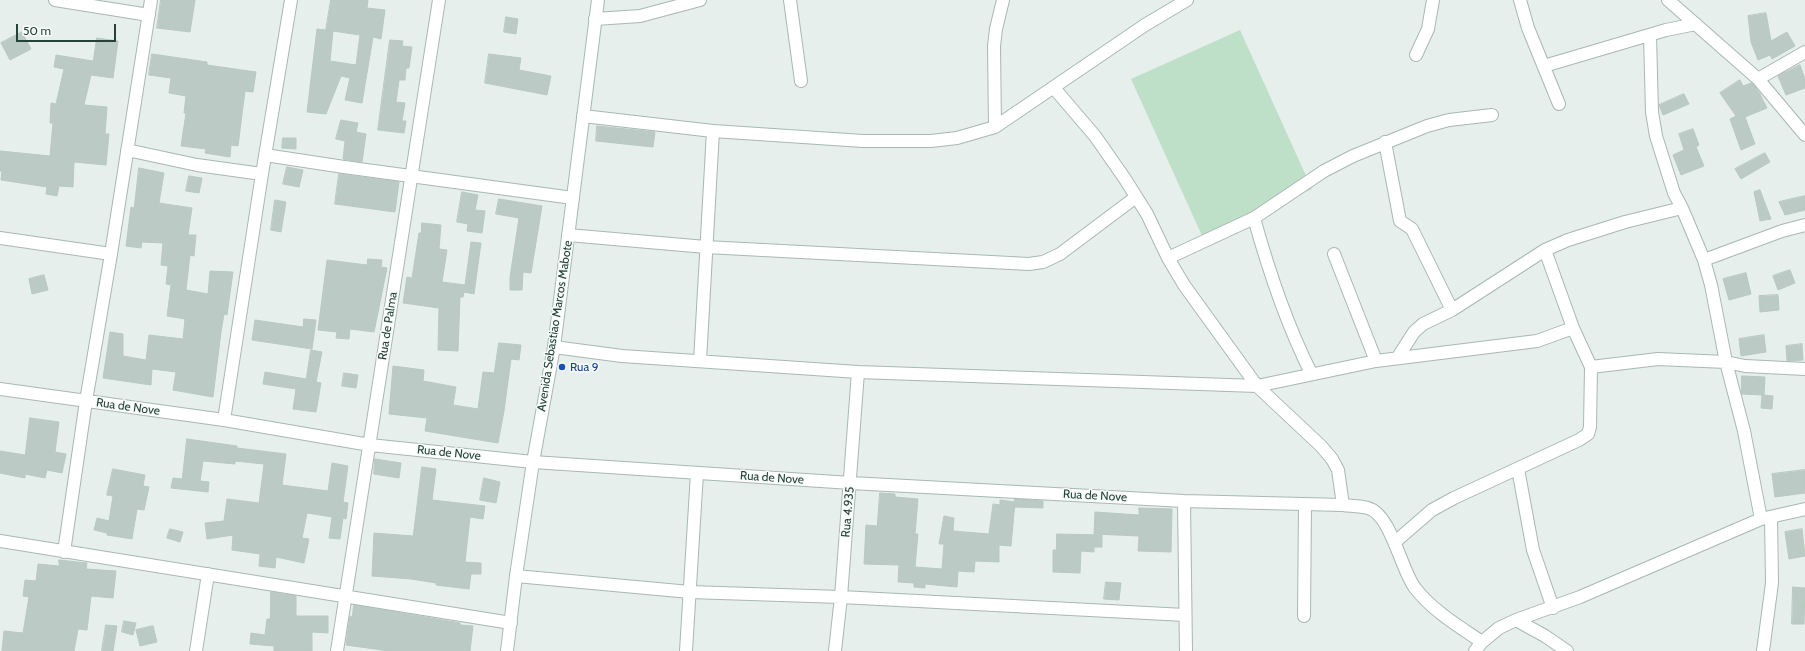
<!DOCTYPE html>
<html>
<head>
<meta charset="utf-8">
<style>
	body { margin:0 }
	#map { position:relative; width:1805px; height:651px; overflow:hidden; background:#e6efeb; font-family:Cabin,sans-serif }
	canvas { display:block }
	.scale { position:absolute; left:16px; top:24px; width:100px; height:18px; box-sizing:border-box; border:2px solid #24423a; border-top:0; padding-left:5px; font-size:12px; line-height:14px; white-space:nowrap; color:#24423a; -webkit-text-stroke:3px #f7fbf9; paint-order:stroke }
</style>
</head>
<body>
<div id="map">
<canvas width="1805" height="651"></canvas>
<div class="scale">50 m</div>
</div>
<script>
const ctx = document.querySelector('canvas').getContext('2d');
ctx.lineJoin = 'round';
function fillPath(path, color) {
  ctx.fillStyle = color;
  ctx.fill(path, 'evenodd');
}
function strokePath(path, color, width, dash) {
  ctx.strokeStyle = color;
  ctx.lineWidth = width;
  ctx.lineCap = dash ? 'butt' : 'round';
  ctx.setLineDash(dash || []);
  ctx.stroke(path);
}
function write(font, color, halo, rows, align = 'center') {
  ctx.font = font + ' Cabin,sans-serif';
  ctx.lineWidth = 3;
  ctx.setLineDash([]);
  ctx.textBaseline = 'middle';
  ctx.strokeStyle = halo;
  ctx.fillStyle = color;
  for (const [text, x, y, turn = 0] of rows) {
    ctx.save();
    ctx.translate(x, y);
    ctx.rotate((+turn || 0) * Math.PI / 180);
    ctx.textAlign = isNaN(turn) ? turn : align;
    if (halo) ctx.strokeText(text, 0, 0);
    ctx.fillText(text, 0, 0);
    ctx.restore();
  }
}
fillPath(new Path2D(`
	M1240 30 1312 189 1203 238 1131 79Z`), '#bfe0c8');
const building = new Path2D(`
	M161 0H195L190 32 157 28Z
	M331 0H368L367 8 385 10 381 39 373 37 362 103 345 100 350 78 341 76 326 114 307 112 317 29 333 31 330 61 356 65 360 35 326 30Z
	M1766 13 1771 41 1787 32 1795 46 1772 59 1770 55 1758 60 1751 42 1748 16Z
	M506 17 518 19 516 34 504 32Z
	M22 32 31 49 10 60 1 43Z
	M97 38 118 41 113 78 91 75 84 105 107 107 105 134H109L106 165 74 162 73 187 59 186 57 196 46 194 47 187 1 180 2 171H0V151L50 156 53 123H50L51 103 56 104 64 69 54 67 56 55 93 61Z
	M390 40 403 41 402 46 412 47 409 68H406L405 80H399L396 102 405 103 402 121H406L404 133 378 130Z
	M152 54 207 62V65L256 72 253 92 245 91 238 146 231 145 230 157 205 153 206 149 181 146 186 113H184L186 96 169 93 171 78 149 75Z
	M489 54 521 58 519 70 551 76 547 95 485 83Z
	M1800 65 1805 79V88L1786 95 1778 76Z
	M1740 80 1743 86 1751 83 1753 84 1760 94 1767 108 1745 117 1755 144 1741 150 1730 119 1736 116 1720 93Z
	M1684 94 1689 104 1663 115 1659 105Z
	M341 120 358 123 356 132 366 134 362 162 343 159 345 141 336 139Z
	M597 126 655 132 653 147 596 141Z
	M1693 129 1699 145 1696 147 1704 166 1681 175 1673 155 1684 150 1679 134Z
	M283 138H296V149L282 148Z
	M1765 153 1770 162 1741 179 1735 169Z
	M287 167 303 170 299 187 283 184Z
	M139 168 164 173 159 203 192 208 188 235H196L194 256 190 255 186 290 208 294 210 271 233 272 227 315 224 314 221 332 213 397 173 390 176 372 152 369 151 385 103 378 110 332 123 334V356L146 360 149 335 183 339 185 319 167 316 171 285 166 284 168 266 161 265 163 243 142 242 141 248 126 246 131 207 134 208Z
	M339 174 399 182 395 212 335 204Z
	M189 176 202 178 199 193 186 191Z
	M1760 190 1771 219 1760 221 1754 192Z
	M462 192 478 195 475 210 485 211 482 233 467 231 468 224 457 222Z
	M1805 196V210L1785 215 1779 202Z
	M499 199 542 206 531 273 523 272 522 290H510V277L519 218 496 214Z
	M275 200 286 202 281 232 271 230Z
	M422 223 441 225 439 249 447 250 442 282 465 285 471 242 481 243 474 294 464 292 463 297H460L458 351 438 350 439 308 403 303 407 277 412 278 419 233H421Z
	M368 259 382 260 381 267 387 268 374 332 350 329 349 339 336 338 337 332 318 330 327 260 367 265Z
	M1790 270 1795 283 1778 290 1773 276Z
	M1746 273 1751 294 1729 300 1723 279Z
	M44 275 48 290 32 294 29 279Z
	M1778 295 1779 310 1760 312 1759 296Z
	M304 319 316 320 312 349 252 340 255 320 303 327Z
	M1764 335 1766 352 1741 356 1739 339Z
	M499 343 521 345 519 360 511 359 504 411 498 443 425 431 427 418 389 414 393 366 424 370 423 381 456 387 453 405 478 409 483 372 494 373Z
	M1802 344 1803 360 1787 361 1786 346Z
	M311 350 322 352 316 382 321 383 316 412 293 409 296 389 263 384 265 372 306 379Z
	M344 373 358 375 356 388 342 386Z
	M1742 376 1765 377 1764 395 1773 396 1772 409 1761 408 1762 395 1742 394Z
	M30 418 59 422 55 452 66 454 62 473 47 470 45 478 25 474V478L0 473V451L25 455Z
	M187 439 237 446V448L286 454 282 485 328 491 332 463 348 466 343 502 348 503 346 519 343 518 340 539 329 538 332 517 307 513 302 538 309 539 304 563 276 557 275 568 259 566 260 554 232 550 233 535 207 539 205 523 224 521 227 499 259 503 264 464 235 461V464L203 461 200 481 209 482 208 492 171 488 173 478 182 479Z
	M375 459 401 463 399 478 374 474Z
	M422 467 436 469 432 500 485 506 483 519 470 517 465 562 481 563V574H471L469 589 436 585V583L411 579 372 576 374 533 413 536Z
	M113 469 145 475 143 486 149 487 144 510 137 509 132 539 107 535V533L94 530 97 518 109 521 113 496 107 495Z
	M1805 470V493L1775 497 1772 474Z
	M484 478 500 482 496 503 480 500Z
	M880 493 895 494V497L918 499 915 534H918L915 567 942 569 944 544H939L944 516 954 518 953 531 989 534 993 504 1000 505V500L1015 502 1011 546 999 545V562L975 561 974 572 958 571 957 587 925 584V588L914 587V583L898 582 899 565 864 564 866 525 877 526Z
	M1015 499 1043 501V508L1015 507Z
	M1139 508 1172 509 1171 552 1138 551 1139 536 1094 534 1095 512 1139 515Z
	M170 529 183 532 180 542 167 538Z
	M1802 529 1805 556 1789 559 1785 532Z
	M1057 534 1102 535V547H1094V552L1081 551 1080 573 1053 572V550H1056Z
	M59 560 87 563 86 569 116 571 113 598 91 596 87 630 78 629 74 651H2L4 631 23 633 29 597 23 596 25 580 36 581 38 564 59 566Z
	M1106 582 1121 583 1119 600 1104 599Z
	M1793 587 1805 588 1804 624H1792Z
	M271 592 296 596V616H328V633L312 632V651H274V646L250 644 251 633 265 635 267 619H270Z
	M354 605 460 623V625L473 626 470 651H389L346 645 350 616 352 617Z
	M124 621 136 623 133 635 122 632Z
	M106 625 117 626 113 651H102Z
	M153 626 157 642 140 646 136 630Z`);
fillPath(building, '#bbcac4');
strokePath(building, '#b8c9c2', 1);
const minor = new Path2D(`
	M55 0 149 15
	M790 0 801 81
	M1520 0 1528 28 1559 104
	M1668 0 1758 79 1805 135
	M595 19 640 16 700 0
	M1650 35 1652 112 1656 136 1674 193 1682 208 1704 260 1711 285 1726 362 1744 431 1761 519
	M1416 55 1428 29 1433 0
	M1544 66 1666 30 1696 24
	M1758 79 1805 52
	M1054 88 1095 136 1125 179 1147 214 1168 258 1184 285 1257 386 1321 446 1332 459 1338 470 1343 505
	M583 116 713 131 863 141H931L957 138 995 127 1145 25 1187 0
	M995 127 994 46 996 29 1003 0
	M1385 142 1400 221 1412 229 1452 310
	M127 150 197 165 262 174
	M265 155 344 167 573 198
	M1254 218C1269 272 1286 323 1311 373
	M568 235 706 247 1029 264 1043 262 1060 254 1136 197
	M0 238 111 254
	M1334 254 1376 361
	M1168 258 1254 218 1324 171 1353 156 1427 126 1449 120 1492 115
	M1704 260 1782 231 1805 225
	M554 347 622 356 858 372 1257 386 1376 361 1537 341 1573 328
	M1398 357 1414 332 1423 324 1452 310 1545 250 1568 240 1625 222 1682 208
	M700 361 713 131
	M1591 367 1658 359 1726 362 1745 366 1805 369
	M0 389 224 420 370 445 533 462 851 483 1184 501 1343 505C1351 506 1360 506 1368 508 1391 514 1401 570 1415 588 1433 611 1458 626 1482 642
	M224 420 262 174 291 0
	M1518 469 1533 550 1553 608
	M1184 501 1186 651
	M0 541 511 623
	M1395 542 1432 510 1454 498 1579 440 1588 434 1590 427 1591 367 1573 328 1545 250
	M64 552 86 401 111 254 151 0
	M516 576 690 592 841 597 1185 615
	M1304 616 1305 505
	M1516 620 1545 636 1567 651
	M196 651 208 574
	M337 651 439 0
	M686 651 697 473
	M835 651 841 597 858 372
	M1475 651 1482 642 1499 628 1516 620 1580 597 1761 519 1805 509
	M1763 651 1772 583 1771 517`);
const secondary = new Path2D(`
	M507 651 516 576 533 462 554 347 598 0`);
strokePath(minor, '#a8b8b2', 14);
strokePath(secondary, '#a4bbb3', 14);
strokePath(minor, '#fff', 12);
strokePath(secondary, '#fff', 12);
for (const [x, y, r, color] of [
	[562,367,4,"#1a4fb4"]
]) {
  const dot = new Path2D();
  dot.arc(x, y, r, 0, 2 * Math.PI);
  ctx.fillStyle = color;
  ctx.fill(dot);
  strokePath(dot, '#f7fbf9', 1.5);
}
write('12px', '#24423a', '#f7fbf9', [
	["Rua de Palma",388,326,-81],
	["Avenida Sebastiao Marcos Mabote",555,326,-81],
	["Rua de Nove",128,407,8],
	["Rua de Nove",449,453,6],
	["Rua de Nove",772,478,4],
	["Rua de Nove",1095,496,3],
	["Rua 4.935",848,512,-85]
]);
write('12px', '#164399', '#f7fbf9', [
	["Rua 9",570,367]
], 'left');
</script>
</body>
</html>
